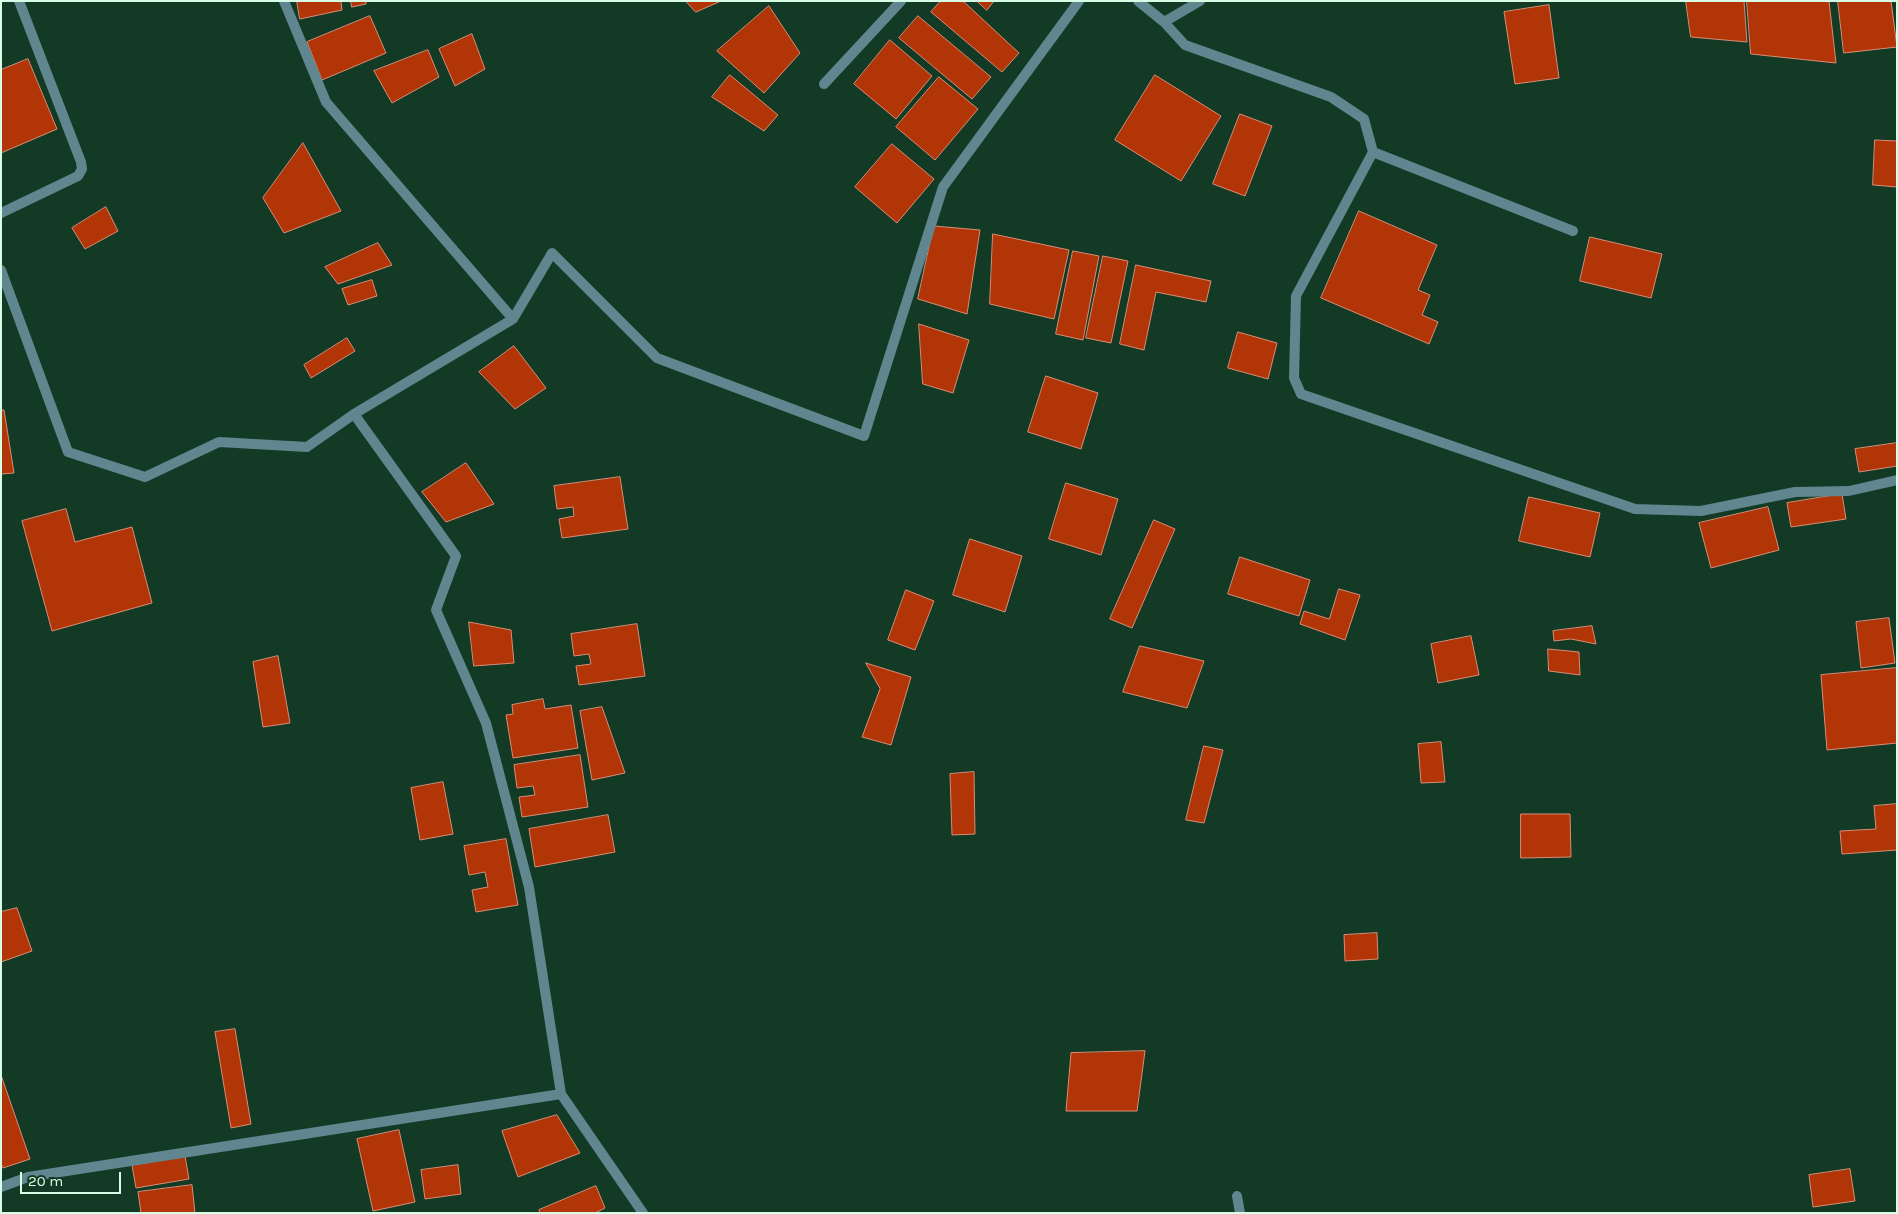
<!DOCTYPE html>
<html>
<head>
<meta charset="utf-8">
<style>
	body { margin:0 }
	#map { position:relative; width:1898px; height:1214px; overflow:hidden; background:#123a24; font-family:Karla,sans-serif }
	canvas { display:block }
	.frame { position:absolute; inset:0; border:2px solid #d8fde5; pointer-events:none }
	.scale { position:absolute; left:20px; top:1172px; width:101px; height:22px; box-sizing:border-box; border:2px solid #d8fde5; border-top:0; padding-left:6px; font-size:15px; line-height:18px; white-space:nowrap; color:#d8fde5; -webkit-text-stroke:4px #123a24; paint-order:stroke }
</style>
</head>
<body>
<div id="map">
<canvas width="1898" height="1214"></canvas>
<div class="frame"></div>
<div class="scale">20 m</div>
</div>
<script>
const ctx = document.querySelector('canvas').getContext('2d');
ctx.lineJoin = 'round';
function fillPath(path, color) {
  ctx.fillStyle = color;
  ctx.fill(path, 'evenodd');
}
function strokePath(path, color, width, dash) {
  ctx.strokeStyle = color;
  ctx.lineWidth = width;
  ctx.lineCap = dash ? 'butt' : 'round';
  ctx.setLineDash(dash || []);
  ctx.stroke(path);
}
const building = new Path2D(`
	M297 1H341L342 10 300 19Z
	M351 1H366V4L352 7Z
	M686 1H721L696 12Z
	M941 1H963L1019 53 1002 72 931 12Z
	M977 1H994L987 10Z
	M1686 1H1744L1747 42 1691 37Z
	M1747 1H1829L1836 63 1751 54Z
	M1838 1H1891L1897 47 1844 53Z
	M1549 5 1559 78 1515 84 1504 12Z
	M769 6 800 53 764 93 717 51Z
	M370 16 386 53 322 80 307 42Z
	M918 16 991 77 972 99 899 38Z
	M472 34 485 69 455 86 439 49Z
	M890 40 932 76 896 119 854 84Z
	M428 50 439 77 392 103 374 71Z
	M28 59 57 129 1 153V70Z
	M730 75 778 115 764 131 712 97Z
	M1155 75 1221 116 1181 181 1115 140Z
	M939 77 978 109 935 160 896 127Z
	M1240 114 1272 126 1245 196 1213 184Z
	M1875 140 1897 141V187L1873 185Z
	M303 143 341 211 284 233 263 198Z
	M892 144 934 179 897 223 855 187Z
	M106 207 118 231 85 249 72 228Z
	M1359 211 1437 245 1418 290 1430 295 1422 315 1438 322 1429 344 1321 298Z
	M934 226 980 230 967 314 918 299Z
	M993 234 1069 250 1054 319 990 304Z
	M1590 237 1662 254 1651 298 1580 281Z
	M378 243 392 265 338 284 325 267Z
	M1073 251 1099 256 1083 340 1056 334Z
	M1103 256 1128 261 1111 343 1086 338Z
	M1136 265 1211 281 1206 302 1156 292 1144 350 1120 344Z
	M372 280 377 296 348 305 342 289Z
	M919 324 969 340 953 393 923 384Z
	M1238 332 1277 343 1268 379 1228 368Z
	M347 338 355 351 311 378 304 365Z
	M514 346 546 388 515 409 479 372Z
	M1046 376 1098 393 1081 449 1028 432Z
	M1 410H4L14 473 1 474Z
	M1897 443V466L1859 472 1855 449Z
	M466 463 494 504 446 522 422 492Z
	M620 477 628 529 562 538 559 519 574 516 573 507 557 509 554 486Z
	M1066 483 1118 499 1101 555 1049 539Z
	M1842 494 1846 519 1791 527 1787 503Z
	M1529 497 1600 513 1590 557 1519 541Z
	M1768 507 1779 550 1711 568 1699 523Z
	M66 509 75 542 132 527 152 603 52 631 22 521Z
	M1154 520 1175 529 1132 628 1110 619Z
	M970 539 1022 556 1005 612 953 595Z
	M1240 557 1310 580 1299 616 1228 594Z
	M1339 589 1360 595 1345 640 1300 624 1304 611 1329 619Z
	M906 590 934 601 915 650 888 640Z
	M1889 618 1895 663 1861 668 1856 622Z
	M469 622 511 630 514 663 474 666Z
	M637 624 645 676 579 685 576 666 591 664 589 654 574 656 571 634Z
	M1592 626 1596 644 1571 639 1554 641 1553 631Z
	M1471 636 1479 675 1438 683 1431 644Z
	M1140 646 1204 661 1187 708 1123 692Z
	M1548 649 1579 652 1580 675 1549 671Z
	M278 656 290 723 263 727 253 662Z
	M866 663 911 677 891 745 862 737 880 689Z
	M1897 668V743L1827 750 1821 675Z
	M543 699 545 709 571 705 578 748 513 758 506 715 513 714 512 705Z
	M602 707 625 773 592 780 580 711Z
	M1441 742 1445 782 1421 783 1418 744Z
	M1204 746 1223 750 1204 823 1186 820Z
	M580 755 588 807 522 817 519 797 535 795 533 786 517 788 514 765Z
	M974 772 975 834 952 835 950 774Z
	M443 782 453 834 420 840 411 788Z
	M1897 804V850L1842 854 1840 831 1876 829 1874 806Z
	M1521 814H1570L1571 857 1521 858Z
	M608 815 615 852 535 867 529 829Z
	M506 839 518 905 476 912 472 890 488 887 485 872 469 875 464 846Z
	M17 908 32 951 1 962V912Z
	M1377 933 1378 959 1345 961 1344 935Z
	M235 1029 251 1124 231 1128 215 1032Z
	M1145 1051 1137 1111H1066L1071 1053Z
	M1 1075 30 1159 3 1168 1 1164Z
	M557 1115 580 1153 518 1177 502 1131Z
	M399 1130 415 1202 373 1211 357 1139Z
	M185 1156 189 1179 136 1188 132 1165Z
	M458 1165 461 1194 425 1199 421 1170Z
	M1850 1169 1855 1201 1813 1207 1809 1175Z
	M192 1185 195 1213H141L138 1192Z
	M596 1186 605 1208 595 1213H540L539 1210Z`);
fillPath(building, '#b23507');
strokePath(building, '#d98d77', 1);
strokePath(new Path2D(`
	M284 1 326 102 513 319
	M1138 1 1164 22 1185 45 1331 97 1364 119 1373 152 1296 296 1294 378 1301 394 1635 509 1701 511 1795 492 1849 491 1897 480
	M1164 22 1200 1
	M824 84 901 1
	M1373 152 1573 231
	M1 213 78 176 82 169 81 162 19 1
	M1 270 68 452 145 477 219 442 307 447 354 414
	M1 1187 28 1177 561 1094
	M1237 1196 1240 1213
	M643 1213 561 1094 529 887 486 723 436 610 456 556 354 414 513 319 552 253 657 358 864 436 943 187 1079 1`), '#608690', 10);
</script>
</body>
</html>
